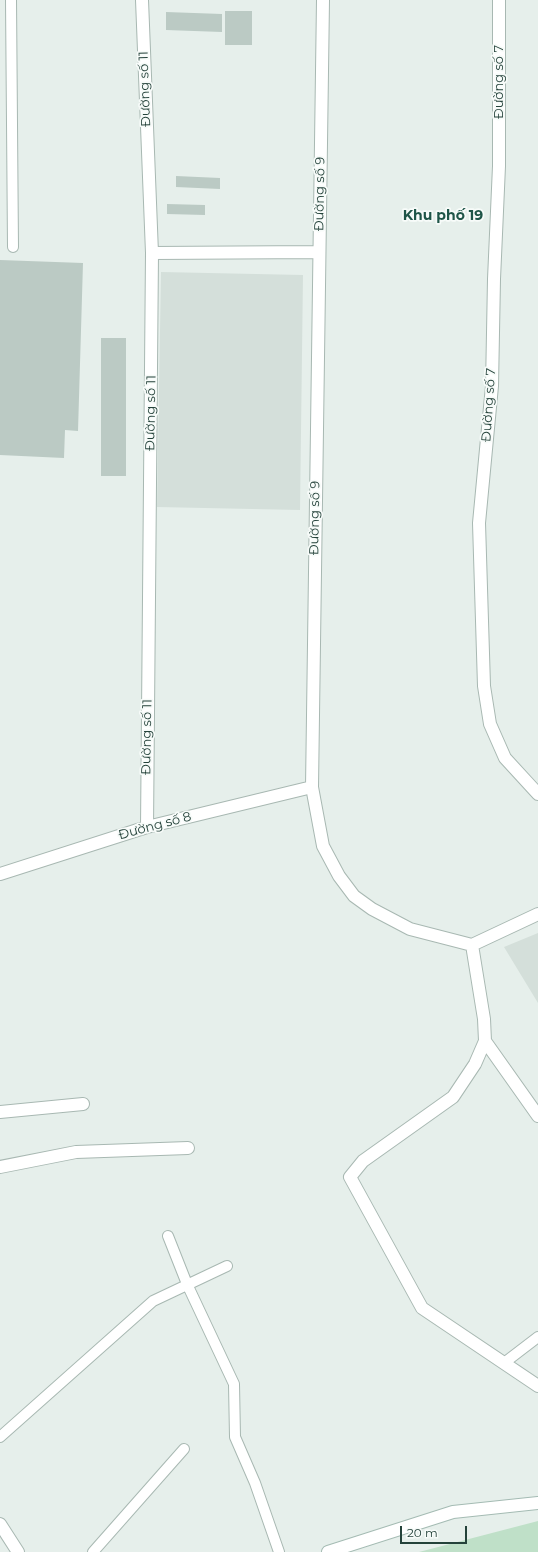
<!DOCTYPE html>
<html>
<head>
<meta charset="utf-8">
<style>
	body { margin:0 }
	#map { position:relative; width:538px; height:1552px; overflow:hidden; background:#e6efeb; font-family:Montserrat,sans-serif }
	canvas { display:block }
	.scale { position:absolute; left:400px; top:1526px; width:67px; height:18px; box-sizing:border-box; border:2px solid #24423a; border-top:0; padding-left:5px; font-size:12px; line-height:14px; white-space:nowrap; color:#24423a; -webkit-text-stroke:3px #f7fbf9; paint-order:stroke }
</style>
</head>
<body>
<div id="map">
<canvas width="538" height="1552"></canvas>
<div class="scale">20 m</div>
</div>
<script>
const ctx = document.querySelector('canvas').getContext('2d');
ctx.lineJoin = 'round';
function fillPath(path, color) {
  ctx.fillStyle = color;
  ctx.fill(path, 'evenodd');
}
function strokePath(path, color, width, dash) {
  ctx.strokeStyle = color;
  ctx.lineWidth = width;
  ctx.lineCap = dash ? 'butt' : 'round';
  ctx.setLineDash(dash || []);
  ctx.stroke(path);
}
function write(font, color, halo, rows, align = 'center') {
  ctx.font = font + ' Montserrat,sans-serif';
  ctx.lineWidth = 3.5;
  ctx.setLineDash([]);
  ctx.textBaseline = 'middle';
  ctx.strokeStyle = halo;
  ctx.fillStyle = color;
  for (const [text, x, y, turn = 0] of rows) {
    ctx.save();
    ctx.translate(x, y);
    ctx.rotate((+turn || 0) * Math.PI / 180);
    ctx.textAlign = isNaN(turn) ? turn : align;
    if (halo) ctx.strokeText(text, 0, 0);
    ctx.fillText(text, 0, 0);
    ctx.restore();
  }
}
fillPath(new Path2D(`
	M161 272 303 275 300 510 157 507Z
	M538 933V1003L504 947Z`), '#d4dfda');
fillPath(new Path2D(`
	M538 1521V1552H419Z`), '#bfe0c8');
fillPath(new Path2D(`
	M225 11H252V45H225Z
	M166 12 222 14V32L166 30Z
	M176 176 220 178V189L176 187Z
	M167 204 205 205V215L167 214Z
	M0 260 83 263 78 431 65 430 64 458 0 455Z
	M101 338H126V476H101Z`), '#bbcac4');
const lane = new Path2D(`
	M11 0 13 247
	M168 1236 187 1284 234 1384 235 1437 255 1483 279 1552
	M504 1363 538 1337
	M0 1437 153 1301 227 1266
	M93 1552 184 1449`);
const street = new Path2D(`
	M142 0 152 253 147 827
	M323 0 312 787 323 846 339 876 354 896 372 909 410 929 472 945
	M499 0V166L494 279 492 386 479 523 484 686 490 724 505 758 538 794
	M152 253 319 252
	M0 874 147 827 312 787
	M472 945 484 1019 485 1041 475 1064 453 1097 363 1161 350 1177 422 1308 538 1386
	M472 945 538 914
	M485 1041 538 1116
	M0 1112 83 1104
	M0 1167 76 1152 188 1148
	M0 1524 18 1552`);
const secondary = new Path2D(`
	M328 1552 453 1512 538 1503`);
strokePath(lane, '#a8b8b2', 12);
strokePath(street, '#a8b8b2', 14);
strokePath(secondary, '#a4bbb3', 14);
strokePath(lane, '#fff', 10);
strokePath(street, '#fff', 12);
strokePath(secondary, '#fff', 12);
write('13px', '#24423a', '#f7fbf9', [
	["Đường số 7",499,82,-90],
	["Đường số 11",145,89,-92],
	["Đường số 9",320,194,-89],
	["Đường số 7",489,405,-86],
	["Đường số 11",151,413,-89],
	["Đường số 9",315,518,-89],
	["Đường số 11",147,737,-89],
	["Đường số 8",155,826,-15]
]);
write('bold 14px', '#1f5548', '#f7fbf9', [
	["Khu phố 19",443,216]
]);
</script>
</body>
</html>
